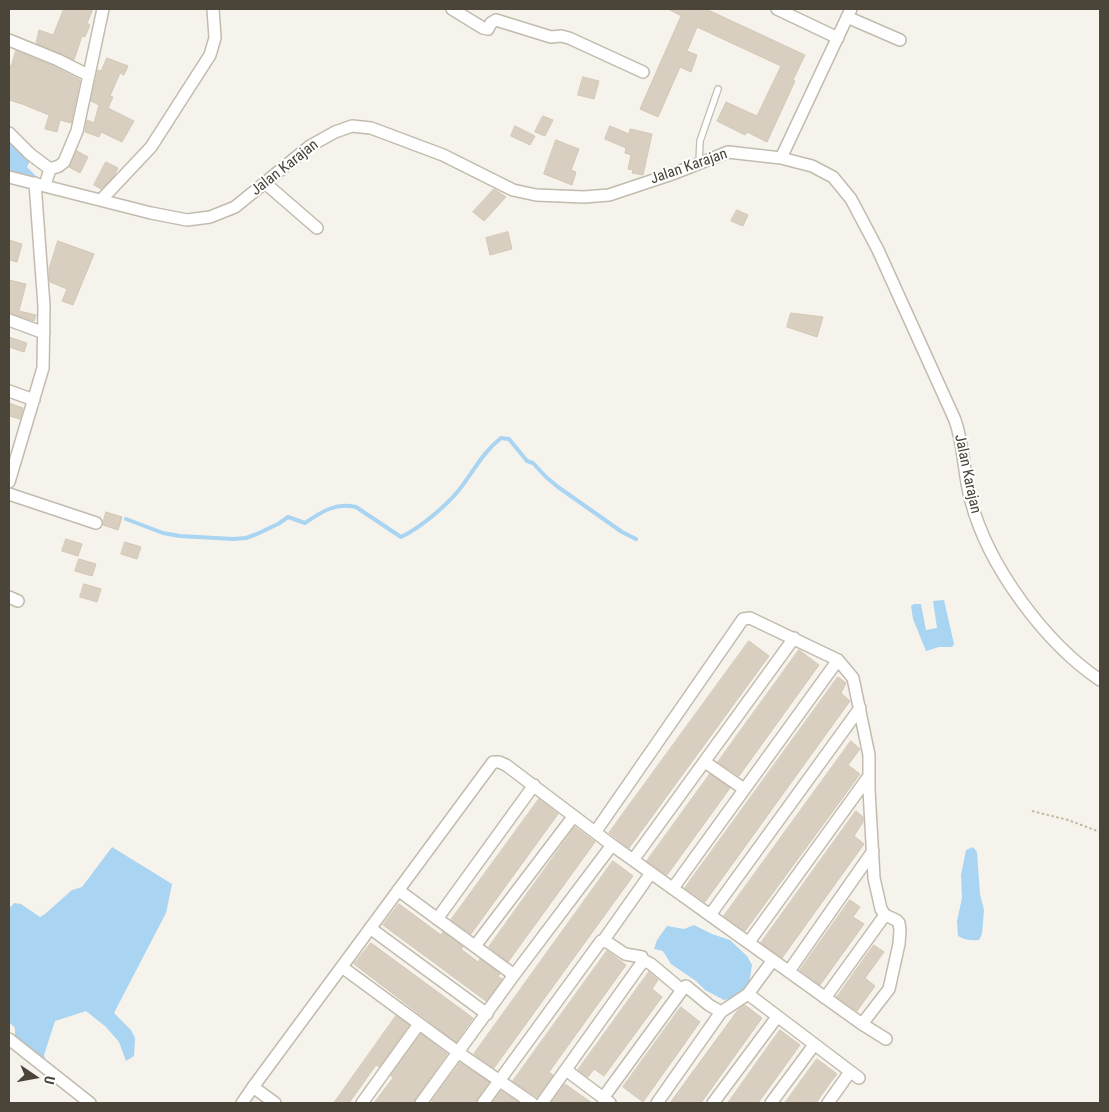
<!DOCTYPE html>
<html>
<head>
<meta charset="utf-8">
<style>
	body { margin:0 }
	#map { position:relative; width:1109px; height:1112px; overflow:hidden; background:#f6f3ec; font-family:"Roboto Condensed",sans-serif }
	canvas { display:block }
	.frame { position:absolute; inset:0; border:10px solid #4b4439; pointer-events:none }
	.north { position:absolute; left:10px; top:1052px; width:50px; height:50px; -webkit-text-stroke:4px #fff; paint-order:stroke; rotate:102deg; font-size:14px; font-weight:700; line-height:20px; text-align:center; color:#4b4439 }
	.north::after { content:''; display:block; margin:auto; width:18px; height:22px; background:#4b4439; clip-path:polygon(50% 0,100% 100%,50% 72%,0 100%) }
</style>
</head>
<body>
<div id="map">
<canvas width="1109" height="1112"></canvas>
<div class="frame"></div>
<div class="north">U</div>
</div>
<script>
const ctx = document.querySelector('canvas').getContext('2d');
ctx.lineJoin = 'round';
function fillPath(path, color) {
  ctx.fillStyle = color;
  ctx.fill(path, 'evenodd');
}
function strokePath(path, color, width, dash) {
  ctx.strokeStyle = color;
  ctx.lineWidth = width;
  ctx.lineCap = dash ? 'butt' : 'round';
  ctx.setLineDash(dash || []);
  ctx.stroke(path);
}
function write(font, color, halo, rows, align = 'center') {
  ctx.font = font + ' "Roboto Condensed",sans-serif';
  ctx.lineWidth = 4;
  ctx.setLineDash([]);
  ctx.textBaseline = 'middle';
  ctx.strokeStyle = halo;
  ctx.fillStyle = color;
  for (const [text, x, y, turn = 0] of rows) {
    ctx.save();
    ctx.translate(x, y);
    ctx.rotate((+turn || 0) * Math.PI / 180);
    ctx.textAlign = isNaN(turn) ? turn : align;
    if (halo) ctx.strokeText(text, 0, 0);
    ctx.fillText(text, 0, 0);
    ctx.restore();
  }
}
fillPath(new Path2D(`
	M9 138 30 161 27 167 39 179 9 171Z
	M944 600 954 644 952 647H939L926 651 913 619 911 606 914 604H921L926 630 937 628 933 601Z
	M112 847 172 884 166 913 114 1013 131 1030 135 1038 134 1056 126 1061 119 1042 106 1027 86 1011 55 1021 44 1055 47 1066 41 1068 25 1045 15 1036V1028L9 1022V909L14 903 21 904 40 917 45 914 72 890 82 887Z
	M973 847 977 852 980 894 984 910 982 934 979 940C970 941 965 940 958 936L957 921 962 898 961 875 966 850Z
	M694 925 712 934 730 940 747 956 752 965 749 984 738 997 724 1000 705 990 696 981 671 964 663 951 654 949 657 940 667 926 684 929Z`), '#a9d4f2');
strokePath(new Path2D(`
	M126 519 163 533 180 536 233 539 246 538 257 534 278 524 288 517 305 523C321 512 336 502 356 507L401 537C420 528 446 506 459 490 473 472 483 452 501 438L509 439 527 461 533 463 546 477 558 487 622 532 636 539`), '#a9d4f2', 4);
const building = new Path2D(`
	M64 9H93L87 23 90 25 85 37 82 36 74 60 36 43 39 30 53 35Z
	M668 9H706L805 55 793 80 795 81 767 142 747 132 745 135 717 121 726 102 757 116 781 66 697 27 687 51 697 55 691 72 680 67 658 117 640 109 681 16Z
	M16 51 55 67 80 80 71 123 60 120 57 132 45 129 49 115 22 104 9 100V65L11 66Z
	M107 58 128 66 124 75 120 73 110 96 113 97 108 108 134 121 122 142 101 132 99 137 85 132 87 120 94 123 99 105 91 101 98 70 101 71Z
	M583 77 599 81 594 99 578 95Z
	M543 116 553 120 545 136 535 132Z
	M515 126 535 136 530 145 511 136Z
	M610 126 629 134 630 129 652 134 643 175 632 173 633 170 628 169 631 155 625 153 626 148 605 139Z
	M556 140 579 149 571 170 576 172 572 185 544 174Z
	M77 151 88 157 80 173 69 167Z
	M106 162 118 168 114 176 101 189 94 185Z
	M494 189 506 197 484 221 473 212Z
	M737 210 748 215 743 226 731 221Z
	M508 232 512 249 490 255 486 238Z
	M9 240 22 244 17 262 9 260Z
	M58 241 94 254 73 305 62 301 67 289 50 282 49 269Z
	M9 280 26 284 19 311 36 315 34 321 9 313Z
	M791 313 823 317 817 337 787 327Z
	M9 337 27 343 24 352 9 347Z
	M9 403 23 408 20 419 9 416Z
	M106 512 122 517 118 530 103 525Z
	M66 539 82 544 78 556 62 551Z
	M125 542 141 547 137 559 121 554Z
	M79 559 96 564 92 576 75 571Z
	M84 584 101 589 97 602 80 597Z
	M749 641 769 656 629 848 609 833Z
	M799 650 819 665 739 776 718 762Z
	M838 677 846 683 841 693 850 701 705 902 685 888Z
	M851 741 860 749 848 765 860 774 745 931 724 916Z
	M710 774 730 788 667 875 647 861Z
	M539 799 558 814 471 934 451 920Z
	M856 811 863 817V822L854 836 864 844 782 958 761 943Z
	M575 827 595 842 508 962 489 947Z
	M613 861 633 876 494 1068 474 1054Z
	M850 900 860 907 853 917 864 924 820 985 800 970Z
	M399 904 441 935 443 932 463 947 461 949 478 962 480 959 500 974 498 976 502 979 486 1001 383 925Z
	M371 943 473 1018 456 1042 354 964Z
	M874 945 884 952 865 978 875 986 857 1011 837 997Z
	M607 951 626 965 549 1072 553 1075 537 1097 513 1081Z
	M649 972 658 980 652 989 662 997 604 1076 594 1069 588 1077 578 1070Z
	M745 1005 762 1018 701 1103H670L738 1010Z
	M681 1007 700 1022 643 1102 623 1087Z
	M396 1016 409 1025 379 1067 376 1065 349 1103H334Z
	M780 1030 800 1045 774 1081 758 1103H728Z
	M421 1034 447 1054 415 1099 414 1103H374L393 1078 391 1076Z
	M817 1059 837 1074 830 1083 816 1103H785Z
	M460 1063 489 1082 477 1099 476 1103H435L432 1101Z
	M565 1084 572 1089 592 1103H551Z
	M501 1091 519 1103H492Z`);
fillPath(building, '#d8cfc1');
strokePath(building, '#d3c7b4', 1);
const service = new Path2D(`
	M699 163 700 141 718 89`);
const minor = new Path2D(`
	M452 9 483 28 488 29 491 23 496 20 551 37 561 36 569 38 643 72
	M777 9 838 38
	M847 17 900 40
	M9 40 58 60 88 75
	M9 133 30 154 50 169
	M781 158 851 9
	M9 177 151 213 187 220 210 217 235 207 310 146 335 132 352 126 371 128 443 155 513 190 536 195 584 197 609 195 675 173 728 152 781 158 812 166 833 177 851 199 878 250 955 420C965 449 963 473 971 501 988 566 1045 643 1100 680
	M265 183 317 228
	M45 185 50 169 59 166 64 162 77 131 103 9
	M101 200 151 147 210 55 215 38 213 9
	M9 320 44 333
	M9 391 34 400
	M9 482 43 368 44 306 35 183
	M9 494 96 523
	M9 597 18 601
	M705 762 744 789
	M596 831 743 619 750 618 838 660 853 678 869 755V790L874 878 881 909 885 915 896 920 899 923 900 930 899 944 889 989 862 1024
	M633 860 794 638
	M673 888 838 660
	M398 890 514 975
	M710 915 860 708
	M437 919 534 785
	M370 928 487 1014
	M603 941 651 873
	M749 942 869 776
	M475 946 573 817
	M643 960 651 964 682 990 686 986 709 1005 721 1012
	M342 967 459 1053 532 1103
	M789 971 873 851
	M748 994 859 1078
	M825 998 885 915
	M9 1039 90 1103
	M566 1070 610 1103
	M603 1098 682 990
	M242 1103 253 1087
	M275 1103 253 1087 493 762H499L506 765 612 845
	M362 1103 419 1024
	M421 1103 514 975 612 845 862 1024 886 1039
	M483 1103 601 941 607 942 625 954 642 957 643 960 641 964 542 1103
	M657 1103 721 1012 748 994 773 960
	M713 1103 777 1017
	M771 1103 814 1045
	M828 1103 850 1072`);
strokePath(service, '#c2bbae', 8);
strokePath(minor, '#c2bbae', 14);
strokePath(new Path2D(`
	M1032 811 1068 820 1100 832`), '#c4b79f', 2, [2.5, 2.5]);
strokePath(service, '#fff', 5.5);
strokePath(minor, '#fff', 11);
write('15px', '#4b4439', '#fff', [
	["Jalan Karajan",689,167,-19],
	["Jalan Karajan",285,168,-38],
	["Jalan Karajan",967,474,78]
]);
</script>
</body>
</html>
